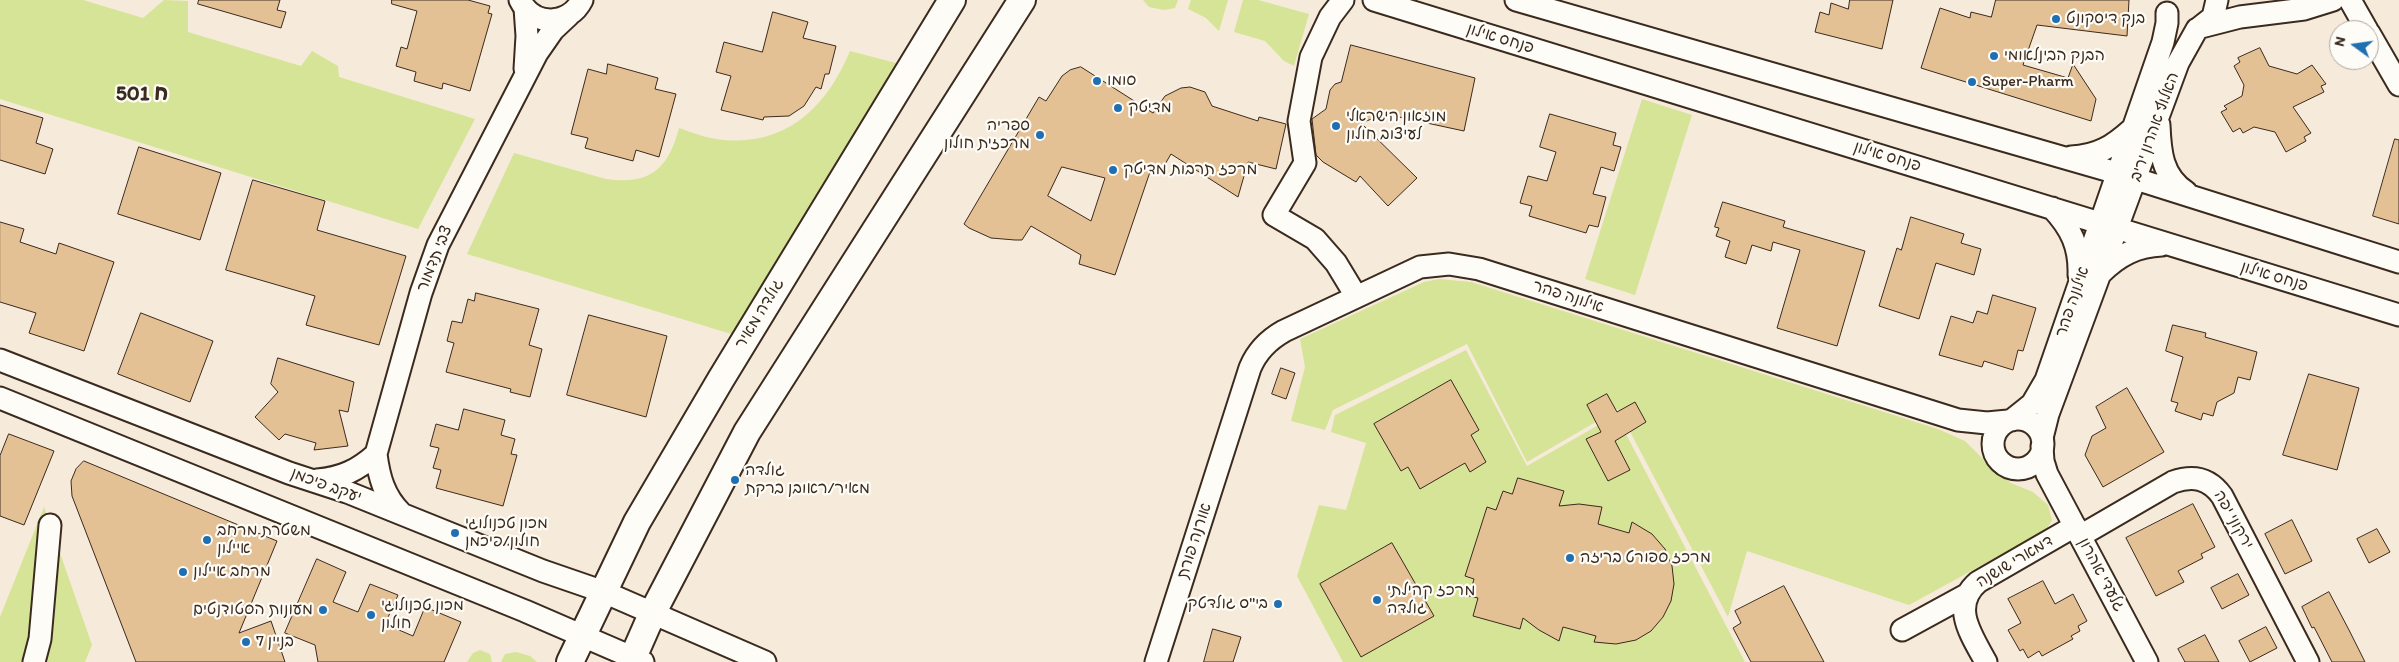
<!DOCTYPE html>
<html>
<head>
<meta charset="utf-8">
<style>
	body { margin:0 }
	#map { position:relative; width:2399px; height:662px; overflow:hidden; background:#f6eada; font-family:Itim,sans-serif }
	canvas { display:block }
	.north { position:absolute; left:2329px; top:20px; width:50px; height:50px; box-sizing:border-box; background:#fdfcf7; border:1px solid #afa8a0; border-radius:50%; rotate:284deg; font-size:14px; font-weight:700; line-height:20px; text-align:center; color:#3b2a1e }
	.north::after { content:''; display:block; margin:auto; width:18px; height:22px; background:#1f6fb2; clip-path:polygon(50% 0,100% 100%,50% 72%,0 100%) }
</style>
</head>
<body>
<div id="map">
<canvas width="2399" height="662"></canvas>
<div class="north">N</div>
</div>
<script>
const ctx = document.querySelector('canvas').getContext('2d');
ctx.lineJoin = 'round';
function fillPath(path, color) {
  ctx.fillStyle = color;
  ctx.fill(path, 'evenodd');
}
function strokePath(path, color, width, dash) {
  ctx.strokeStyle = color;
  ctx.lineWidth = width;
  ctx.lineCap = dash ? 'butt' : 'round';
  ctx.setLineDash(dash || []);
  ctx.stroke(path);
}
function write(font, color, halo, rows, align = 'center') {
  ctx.font = font + ' Itim,"Playpen Sans Hebrew",sans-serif';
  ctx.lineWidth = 4.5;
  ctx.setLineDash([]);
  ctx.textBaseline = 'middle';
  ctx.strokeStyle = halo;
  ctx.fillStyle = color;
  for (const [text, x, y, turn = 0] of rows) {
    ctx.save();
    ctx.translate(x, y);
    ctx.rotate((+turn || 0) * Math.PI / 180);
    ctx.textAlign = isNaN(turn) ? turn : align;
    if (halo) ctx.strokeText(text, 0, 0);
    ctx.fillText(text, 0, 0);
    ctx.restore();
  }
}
fillPath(new Path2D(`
	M0 0H83L143 18 164 0 188 1V32L301 66 312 51 338 66 339 77 475 119 418 229 0 99Z
	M1143 0H1178L1175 8 1164 10 1149 7Z
	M1191 0H1228L1219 31 1206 18 1188 9Z
	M1243 0H1258L1309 14 1294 66 1284 61 1265 41 1234 32Z
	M850 51 900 64 738 336 467 254 514 153 606 179C649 185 668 170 679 128 691 132 703 137 716 139 783 149 826 109 850 51Z
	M1642 99 1692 115 1635 295 1585 279Z
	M1439 279 1471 282 1938 429 1965 441 1995 471 2011 483 2033 492 2048 505 2052 520 2046 530 1909 605 1747 551 1728 617 1618 409 1527 462 1467 344 1333 410 1325 430 1291 421 1305 367 1300 339 1424 282Z
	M1466 350 1527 466 1616 415 1745 662H1343L1297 576 1319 505 1346 510 1366 443 1331 432 1335 415Z
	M44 507 92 645 85 662H0V617Z
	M480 650 490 654 492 662H467L473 653Z
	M516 652 530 656 537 662H501L505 654Z`), '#d6e497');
const building = new Path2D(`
	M199 0H280L277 10 286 12 281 28 198 4Z
	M392 0H468L490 6 488 13 492 14 470 91 443 83 442 89 414 81 416 72 396 66 401 47 407 49 417 11 392 4Z
	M1850 0H1893L1882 49 1815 32 1820 12 1829 15 1831 3 1848 9Z
	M1996 0H2129L2127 36 2037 25 2023 65 2068 78 2073 64 2096 99 2091 121 1921 68 1940 8 1970 18 1971 12 1991 17Z
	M773 12 808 22 803 38 836 46 829 74H825L821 89 816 87 804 106 789 116 764 117 763 120 721 110 731 76 716 72 724 42 762 52Z
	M1351 45 1475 78 1464 131 1385 114 1361 123 1417 178 1388 206 1360 176 1356 182 1323 162 1316 155 1312 119 1326 109 1330 90 1335 84 1341 82Z
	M2260 48 2269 66 2297 74 2312 65 2326 84 2321 86 2324 92 2293 107 2311 133 2304 137 2306 141 2286 152 2275 132 2254 127 2243 133 2240 128 2233 132 2221 112 2227 109 2224 106 2242 96 2244 85 2234 66 2240 62 2238 58Z
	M608 64 658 78 655 89 676 94 659 157 636 150 633 161 585 148 588 138 571 134 588 69 606 74Z
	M1081 67 1153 113 1165 96 1181 88 1190 87 1205 92 1212 106 1258 121 1259 117 1286 124 1276 169 1248 162 1238 197 1171 154 1161 171 1152 166 1115 275 1079 264 1081 255 1031 226 1022 240H1015L991 238 969 228 964 224 1039 97 1046 101 1062 76 1070 70ZM1062 167 1105 178 1091 221 1048 196Z
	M0 105 43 118 36 143 53 149 45 174 0 160Z
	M1550 114 1616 133 1613 145 1621 147 1614 171 1601 167 1593 194 1606 197 1598 227 1589 225 1586 233 1529 216 1532 206 1520 203 1528 176 1547 181 1556 152 1540 147Z
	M2395 139 2399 140V224L2373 216Z
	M139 147 221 173 200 240 118 214Z
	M253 180 325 201 317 230 406 256 379 345 306 325 315 296 226 270Z
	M1723 202 1785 221 1783 227 1865 251 1837 346 1777 328 1800 250 1773 242 1771 251 1752 245 1746 264 1725 257 1730 241 1716 236 1719 228 1715 227Z
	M1911 217 1964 234 1961 243 1981 249 1974 275 1936 263 1919 319 1879 306 1897 248 1901 250Z
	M0 222 24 229 20 242 56 254 59 243 114 262 84 351 29 333 36 313 0 302Z
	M476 293 539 309 529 345 542 349 530 397 510 392 511 389 446 372 454 343 447 341 452 321 462 323 468 299 474 301Z
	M1993 295 2036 308 2023 351 2018 350 2013 370 1984 361 1982 367 1939 355 1951 316 1973 323 1977 311 1987 314Z
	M141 313 213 341 190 402 118 374Z
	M589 315 667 336 646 417 567 395Z
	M2173 325 2206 333 2205 337 2257 352 2250 380 2238 377 2234 393 2217 402 2213 416 2203 413 2201 420 2175 411 2178 403 2171 401 2183 357 2166 351Z
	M278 358 354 382 348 412 339 410 348 446 314 450 316 443 285 434 279 440 255 417 278 392 271 384Z
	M1281 368 1295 373 1286 399 1272 394Z
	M2309 374 2359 388 2337 470 2283 455Z
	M1451 380 1479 430 1471 435 1486 462 1470 472 1465 463 1420 489 1408 467 1401 471 1374 424Z
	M2127 388 2164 452 2103 487 2085 455 2092 436 2106 428 2096 407Z
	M1607 394 1617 412 1635 402 1646 422 1615 441 1630 470 1608 481 1586 439 1601 432 1587 405Z
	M464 409 505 420 501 435 515 439 511 454 517 455 503 506 436 488 441 470 433 468 439 448 430 446 436 424 458 430Z
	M9 434 54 451 24 525 0 516V456Z
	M84 461 277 541 239 633 271 621 285 662H136L72 496 71 481 76 469Z
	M1518 478 1564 491 1559 506 1579 504 1602 507 1598 524 1629 533 1632 522 1652 534 1665 549 1672 566 1674 584 1671 601 1663 617 1651 631 1636 640 1616 644 1594 642 1596 636 1563 627 1559 641 1539 630 1523 618 1520 629 1473 616 1478 598 1469 596 1474 579 1465 576 1487 507 1496 510 1503 491 1512 494Z
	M2193 504 2215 547 2201 554 2203 558 2178 571 2184 582 2156 596 2126 538Z
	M2292 520 2312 561 2285 574 2265 534Z
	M2377 529 2390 552 2369 563 2357 539Z
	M1392 543 1434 616 1361 657 1320 584Z
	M317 559 346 572 333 602 358 612 370 584 398 595 385 624 413 636 425 607 461 622 444 662H318L315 645 285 633Z
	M2238 574 2249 595 2222 609 2211 588Z
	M2043 581 2055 604 2073 594 2087 621 2078 626 2080 631 2071 636 2073 639 2042 656 2039 651 2028 658 2023 649 2020 651 2008 630 2021 623 2008 599Z
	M1784 586 1824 662H1751L1733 628 1741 623 1735 611Z
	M2329 592 2349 630 2365 662H2332L2314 627 2312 628 2302 607Z
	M2266 627 2277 648 2250 662 2239 641Z
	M1213 629 1241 637 1233 662H1204Z
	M2205 635 2219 662H2185L2178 649Z`);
fillPath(building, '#e4c095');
strokePath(building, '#3b2a1e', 1);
const minor = new Path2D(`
	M520 0C533 27 569 26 582 0
	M1343 0 1330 17 1311 57 1299 121 1305 163 1274 215 1315 239 1336 263 1356 296
	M1374 0 2399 315
	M1516 0 2117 173 2399 262
	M2350 0 2367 30
	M2201 27 2240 17 2304 9 2333 0
	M2199 28 2213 17 2217 0
	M2369 33 2399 85
	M525 69 527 36 525 8
	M2159 125C2160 152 2162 176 2186 192
	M2071 157C2098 156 2113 146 2132 129
	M2052 208C2071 228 2080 247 2079 275
	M2101 273C2119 255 2137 246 2162 245
	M0 360 289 473 347 492 543 571 604 592 765 662
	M0 398 525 611 643 662
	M1993 444a25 25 0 1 1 50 0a25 25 0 1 1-50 0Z
	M2012 420 2032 404 2046 380 2163 42 2167 23V13
	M2042 438 2048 414 2178 63 2197 29
	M2042 446 2043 461 2047 474 2147 662
	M317 480C342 478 358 470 376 454
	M401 513C384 496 379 477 376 454L421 293 438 245 537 53 553 30 569 15
	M2080 536 2173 482C2193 475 2209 478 2222 496L2308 662
	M1902 630 1968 594
	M34 662 40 639 50 525
	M1156 662 1250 368C1257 351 1268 340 1284 331L1420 267 1449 264 1479 269 1958 420 1987 423 2008 421
	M1986 662C1972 636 1950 606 1978 582L2075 526`);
const major = new Path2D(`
	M570 662 637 522 721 379 952 0
	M631 662 653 612 747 432 1022 0`);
strokePath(minor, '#3b2a1e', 25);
strokePath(major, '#3b2a1e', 30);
strokePath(minor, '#fdfcf7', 21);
strokePath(major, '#fdfcf7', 26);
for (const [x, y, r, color] of [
	[2056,19,5,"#1f6fb2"],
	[1994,56,5,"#1f6fb2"],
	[1097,81,5,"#1f6fb2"],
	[1972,82,5,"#1f6fb2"],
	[1118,108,5,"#1f6fb2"],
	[1336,126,5,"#1f6fb2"],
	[1040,135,5,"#1f6fb2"],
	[1113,170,5,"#1f6fb2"],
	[735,480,5,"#1f6fb2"],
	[455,533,5,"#1f6fb2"],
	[207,540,5,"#1f6fb2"],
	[1570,558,5,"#1f6fb2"],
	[183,572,5,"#1f6fb2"],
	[1377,600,5,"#1f6fb2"],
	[1278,604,5,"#1f6fb2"],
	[323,610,5,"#1f6fb2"],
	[371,615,5,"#1f6fb2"],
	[246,642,5,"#1f6fb2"]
]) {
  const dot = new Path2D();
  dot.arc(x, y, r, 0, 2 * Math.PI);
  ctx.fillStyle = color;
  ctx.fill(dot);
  strokePath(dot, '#fdfcf7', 2);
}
write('16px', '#3b2a1e', '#fdfcf7', [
	["בנק דיסקונט",2066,19],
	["הבנק הבינלאומי",2004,56],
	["סומו",1107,81],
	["Super-Pharm",1982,82],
	["מדיטק",1128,108],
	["מוזאון הישראלי",1346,117],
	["לעיצוב חולון",1346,135],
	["ספריה",1030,126,"right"],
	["מרכזית חולון",1030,144,"right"],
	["מרכז תרבות מדיטק",1123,170],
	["גולדה",745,471],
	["מאיר/ראובן ברקת",745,489],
	["מכון טכנולוגי",465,524],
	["חולון/פיכמן",465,542],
	["משטרת מרחב",217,531],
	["איילון",217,549],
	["מרכז ספורט בריזה",1580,558],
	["מרחב איילון",193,572],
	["מרכז קהילתי",1387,591],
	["גולדה",1387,609],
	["בי''ס גולדטק",1268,604,"right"],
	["מכון טכנולוגי",381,606],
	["חולון",381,624],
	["מעונות הסטודנטים",313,610,"right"],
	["בניין 7",256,642]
], 'left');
write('16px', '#3b2a1e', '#fdfcf7', [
	["פנחס אילון",1500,39,17],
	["האלוף אהרון יריב",2155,127,-70],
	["פנחס אילון",1887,157,17],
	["צבי תדמור",435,259,-68],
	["פנחס אילון",2274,277,17],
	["אילונה פהר",1568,297,18],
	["אילונה פהר",2073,302,-71],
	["גולדה מאיר",760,314,-59],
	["יעקב פיכמן",326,486,20],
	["ירקוני יפה",2233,520,61],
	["אורנה פורת",1195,541,-72],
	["דמארי שושנה",2015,562,-31],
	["גלעדי אהרון",2101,575,62]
]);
write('bold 21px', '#3b2a1e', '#fdfcf7', [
	["ח 501",142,95]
]);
</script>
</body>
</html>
